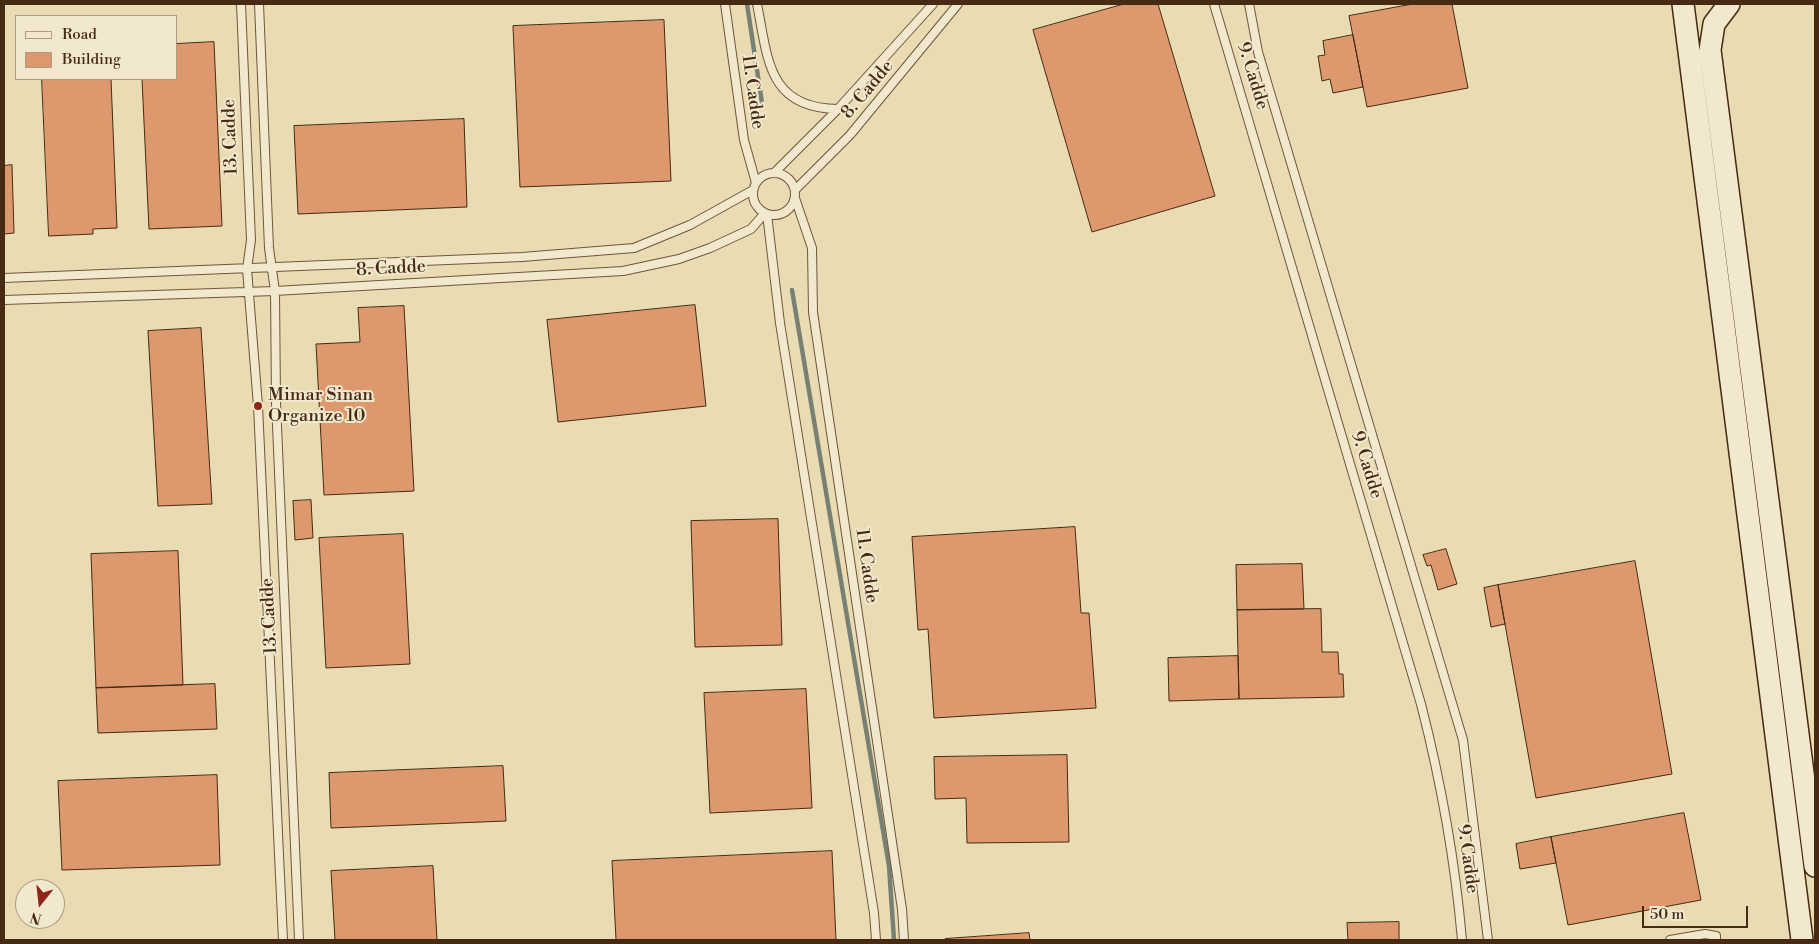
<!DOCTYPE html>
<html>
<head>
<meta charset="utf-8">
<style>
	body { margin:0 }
	#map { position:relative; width:1819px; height:944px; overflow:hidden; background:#e9dbb2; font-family:"Libre Bodoni",serif }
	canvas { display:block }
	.frame { position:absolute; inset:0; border:5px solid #462a13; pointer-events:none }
	.legend { position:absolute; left:15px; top:15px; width:162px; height:65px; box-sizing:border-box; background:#f1e8cd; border:1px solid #ad9c83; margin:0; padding:6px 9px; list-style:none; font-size:15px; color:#462a13 }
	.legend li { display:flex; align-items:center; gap:10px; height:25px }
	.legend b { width:25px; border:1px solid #ad9c83 }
	.north { position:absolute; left:15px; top:879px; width:50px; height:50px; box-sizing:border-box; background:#f1e8cd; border:1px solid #ad9c83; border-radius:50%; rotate:196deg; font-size:14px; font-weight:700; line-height:20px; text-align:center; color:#462a13 }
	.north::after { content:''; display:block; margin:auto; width:18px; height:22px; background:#8f2418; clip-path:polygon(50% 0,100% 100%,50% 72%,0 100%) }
	.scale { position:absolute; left:1642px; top:906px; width:106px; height:22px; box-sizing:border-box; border:2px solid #462a13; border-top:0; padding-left:6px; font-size:15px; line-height:18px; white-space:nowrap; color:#462a13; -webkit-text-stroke:4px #f1e8cd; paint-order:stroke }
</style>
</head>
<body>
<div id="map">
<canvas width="1819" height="944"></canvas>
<div class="frame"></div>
<ul class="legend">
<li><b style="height:6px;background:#f1e8cd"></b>Road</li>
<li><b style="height:14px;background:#dd996d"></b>Building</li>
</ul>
<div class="north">N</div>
<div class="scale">50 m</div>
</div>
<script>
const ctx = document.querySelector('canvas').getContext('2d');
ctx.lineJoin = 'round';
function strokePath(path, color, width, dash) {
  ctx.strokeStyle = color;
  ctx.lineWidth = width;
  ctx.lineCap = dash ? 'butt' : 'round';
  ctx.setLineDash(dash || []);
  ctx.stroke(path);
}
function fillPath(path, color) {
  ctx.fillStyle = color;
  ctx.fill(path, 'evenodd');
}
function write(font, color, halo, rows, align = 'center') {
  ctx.font = font + ' "Libre Bodoni",serif';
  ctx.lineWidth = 4;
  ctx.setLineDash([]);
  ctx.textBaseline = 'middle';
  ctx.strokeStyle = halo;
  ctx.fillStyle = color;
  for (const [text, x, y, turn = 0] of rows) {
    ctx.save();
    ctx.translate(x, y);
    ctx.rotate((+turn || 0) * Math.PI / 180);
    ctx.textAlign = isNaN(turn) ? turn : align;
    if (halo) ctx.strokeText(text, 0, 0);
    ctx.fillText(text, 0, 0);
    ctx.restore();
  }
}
strokePath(new Path2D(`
	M747 4 762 103
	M792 290 889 866 894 940`), '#788073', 4.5);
const building = new Path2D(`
	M1124 4H1158L1215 196 1092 232 1033 30Z
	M1413 4H1452L1468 88 1367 107 1349 16Z
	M664 20 671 181 520 187 513 26Z
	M1353 35 1363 87 1333 93 1330 79 1322 81 1318 56 1325 55 1323 41Z
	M214 42 222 226 149 229 142 79H176V44Z
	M42 79H111L117 228 93 229V234L49 236Z
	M464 119 467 207 298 214 294 126Z
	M12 165 14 233 4 234V166Z
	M695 305 706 406 558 422 547 320Z
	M404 306 414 491 324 495 316 344 360 342 358 308Z
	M201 328 212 504 158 506 148 331Z
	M311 500 313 538 295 540 293 501Z
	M778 519 782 645 695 647 691 521Z
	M1075 527 1081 613H1089L1096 708 934 718 928 629 918 630 912 537Z
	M403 534 410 664 326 668 319 538Z
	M1446 549 1457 584 1438 590 1431 565 1427 566 1423 555Z
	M178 551 183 685 96 688 91 554Z
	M1635 561 1672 774 1536 798 1498 585Z
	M1302 564 1304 609 1237 610 1236 565Z
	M1498 585 1505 624 1491 627 1484 588Z
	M1321 609 1322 652H1338L1339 674H1343L1344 697 1239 699 1237 610Z
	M1238 656 1239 699 1169 701 1168 658Z
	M215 684 217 729 98 733 96 688Z
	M806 689 812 808 710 813 704 693Z
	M1067 755 1069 842 967 843 966 798 935 799 934 757Z
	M503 766 506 821 331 828 329 773Z
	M217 775 220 865 62 870 58 781Z
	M1684 813 1701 900 1568 925 1551 837Z
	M1551 837 1556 863 1520 869 1516 844Z
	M832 851 836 940H616L612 861Z
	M433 866 437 940H335L331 871Z
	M1399 922V940H1348L1347 923Z
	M1029 933 1030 940H945V939Z`);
fillPath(building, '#dd996d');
strokePath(building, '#462a13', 1);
const lane = new Path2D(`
	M241 4 251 240 247 269 258 406 283 940
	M259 4 269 248 275 291 276 402 299 940
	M725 4 744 140 756 183
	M757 4C768 58 767 108 838 109
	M1214 4 1421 704C1441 782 1455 860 1462 940
	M1249 4 1258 52 1463 740 1488 940
	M753 194a21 21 0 1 1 42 0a21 21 0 1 1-42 0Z
	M774 173 838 109 933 4
	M795 190 850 135 958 4
	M795 198 812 248 813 312 902 909 904 940
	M767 214 780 323 874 913 876 940
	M4 278 522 257 634 248 690 225 753 190
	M4 300 275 291 623 271 679 259 710 248 751 229 765 213
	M1670 940 1705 934 1716 936V940`);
const secondary = new Path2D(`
	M1683 4 1802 940
	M1729 4 1714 24 1710 50 1815 866`);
strokePath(lane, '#6f563b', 10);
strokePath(secondary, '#462a13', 24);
strokePath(lane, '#f1e8cd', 8);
strokePath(secondary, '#f1e8cd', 21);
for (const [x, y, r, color] of [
	[258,406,5,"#8f2418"]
]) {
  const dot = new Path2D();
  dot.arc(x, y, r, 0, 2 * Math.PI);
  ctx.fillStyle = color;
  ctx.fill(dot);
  strokePath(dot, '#f1e8cd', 2);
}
write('18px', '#462a13', '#f1e8cd', [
	["9. Cadde",1252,76,73],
	["8. Cadde",868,90,-50],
	["11. Cadde",752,92,82],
	["13. Cadde",231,137,-92],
	["8. Cadde",391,269,-3],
	["9. Cadde",1366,465,73],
	["11. Cadde",866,566,82],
	["13. Cadde",270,616,-93],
	["9. Cadde",1467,859,82]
]);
write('18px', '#462a13', '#f1e8cd', [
	["Mimar Sinan",268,396],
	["Organize 10",268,417]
], 'left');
</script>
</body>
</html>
